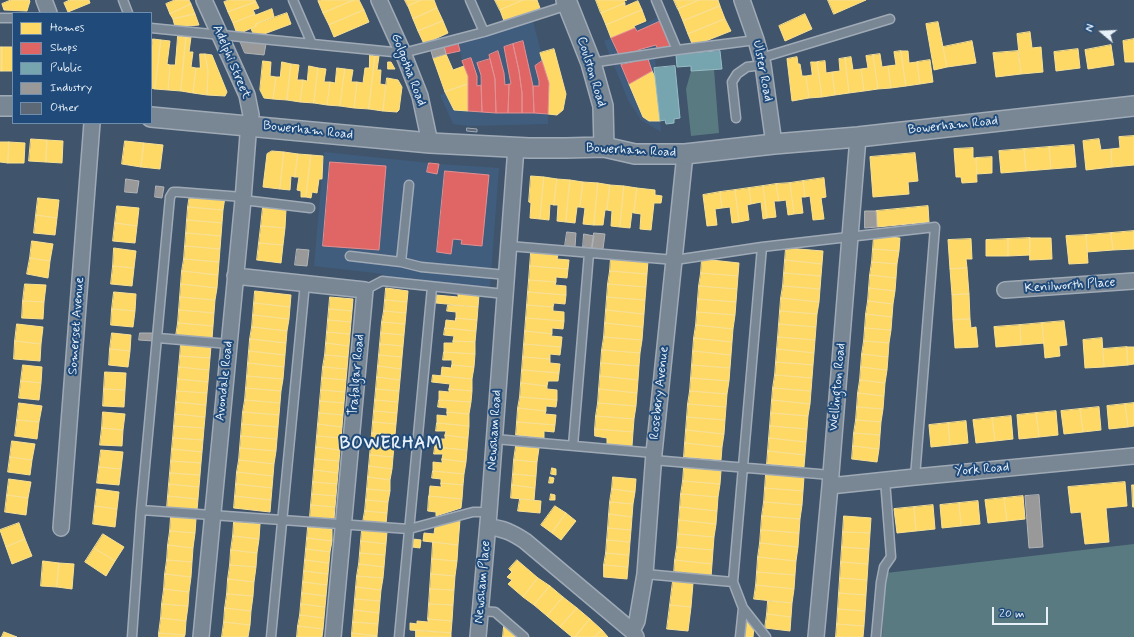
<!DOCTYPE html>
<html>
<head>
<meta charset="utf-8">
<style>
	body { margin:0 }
	#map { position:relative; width:1134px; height:637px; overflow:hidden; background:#40546b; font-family:Mynerve,sans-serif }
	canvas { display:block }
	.legend { position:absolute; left:12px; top:12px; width:140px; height:112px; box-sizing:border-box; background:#1f4a7a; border:1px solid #6f8dac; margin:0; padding:5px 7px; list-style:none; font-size:12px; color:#e8f1f8 }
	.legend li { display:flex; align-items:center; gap:8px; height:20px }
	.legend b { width:20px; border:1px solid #6f8dac }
	.north { position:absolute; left:1082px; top:12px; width:40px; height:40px; -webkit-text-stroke:3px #1f4a7a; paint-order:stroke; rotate:289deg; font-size:11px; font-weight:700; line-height:16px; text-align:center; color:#e8f1f8 }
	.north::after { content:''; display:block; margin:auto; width:14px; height:18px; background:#e8f1f8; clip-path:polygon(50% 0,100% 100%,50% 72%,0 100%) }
	.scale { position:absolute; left:992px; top:607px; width:56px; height:18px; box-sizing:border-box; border:2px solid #e8f1f8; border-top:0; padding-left:5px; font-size:12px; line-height:14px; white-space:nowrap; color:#e8f1f8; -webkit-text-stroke:3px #1f4a7a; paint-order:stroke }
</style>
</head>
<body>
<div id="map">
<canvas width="1134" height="637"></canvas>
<ul class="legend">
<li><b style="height:11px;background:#ffd966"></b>Homes</li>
<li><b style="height:11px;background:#e06666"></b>Shops</li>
<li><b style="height:11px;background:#76a5af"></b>Public</li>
<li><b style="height:11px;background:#999"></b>Industry</li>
<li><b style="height:11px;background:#5d6876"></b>Other</li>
</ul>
<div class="north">N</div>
<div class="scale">20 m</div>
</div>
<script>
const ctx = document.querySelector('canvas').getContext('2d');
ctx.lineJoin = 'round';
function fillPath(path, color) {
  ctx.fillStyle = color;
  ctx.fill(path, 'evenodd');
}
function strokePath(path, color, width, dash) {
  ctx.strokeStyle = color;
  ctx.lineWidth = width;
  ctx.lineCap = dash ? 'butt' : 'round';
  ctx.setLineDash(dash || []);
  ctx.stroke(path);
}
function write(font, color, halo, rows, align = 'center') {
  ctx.font = font + ' Mynerve,sans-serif';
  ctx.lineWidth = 4;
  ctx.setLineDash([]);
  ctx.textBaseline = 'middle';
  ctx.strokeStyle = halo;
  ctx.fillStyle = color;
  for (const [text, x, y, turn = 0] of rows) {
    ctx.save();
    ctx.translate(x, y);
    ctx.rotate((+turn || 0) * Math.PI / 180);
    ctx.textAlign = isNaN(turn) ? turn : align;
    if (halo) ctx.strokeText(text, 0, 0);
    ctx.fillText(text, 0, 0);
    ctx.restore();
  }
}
fillPath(new Path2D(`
	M659 17 674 54 655 56 661 132 641 120 628 100 604 41Z
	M533 21 549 83 548 124 468 126 453 124 440 95 468 84 458 43Z
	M324 152 439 164 499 168 490 287 383 277V274L314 266Z`), '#405d7e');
fillPath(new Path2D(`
	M714 69 719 133 691 136 686 89 691 71Z
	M1134 544V637H882L886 573Z`), '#597a81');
const homes = new Path2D(`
	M11 0H29L30 1 27 11 4 10 2 4Z
	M70 0H89L90 3 68 12 64 3Z
	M175 0H189L191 4 170 14 166 4Z
	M229 0H255L256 2 228 12 224 2Z
	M321 0H354L323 13 318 1Z
	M354 0H359L364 10 329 25 323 13Z
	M405 0H421L408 6Z
	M421 0H434L437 8 413 19 408 6Z
	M495 0H523L500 10Z
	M523 0H537L540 8 517 18 516 16 504 21 500 10Z
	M596 0H627L624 1 625 3 601 13Z
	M674 0H699L678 9Z
	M699 0H718L720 6 683 21 678 9Z
	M828 0H866L834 14Z
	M638 1 642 10 606 25 601 13 625 3V6Z
	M256 2 259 8 253 10 255 14 233 23 228 12Z
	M191 4 195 14 173 19 170 14Z
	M720 6 725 19 688 34 683 21Z
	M437 8 443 21 418 31 413 19Z
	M272 9 274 17 256 24V26L243 32 236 31 233 23 255 14V15Z
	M364 10 369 22 334 37 329 25Z
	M642 10 646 21 634 26 635 28 611 38 606 25Z
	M287 13 291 24 264 34 253 33 251 29 256 26V24Z
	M195 14 199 25 175 27 173 19Z
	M805 14 812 29 785 41 779 26Z
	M725 19 731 31 693 46 688 34Z
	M443 21 448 33 424 44 418 31Z
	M938 22 947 67 934 70 926 24Z
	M1030 32 1032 48 1041 47 1043 72 1021 74 1017 34Z
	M178 36 186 37 181 91 168 90 170 65H175Z
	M186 37H191L189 52H193L191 67 196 68 193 93 181 91Z
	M153 39 161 40 155 89 151 88V53Z
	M1134 39V62H1125L1123 41Z
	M161 40 170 41 167 64 170 65 168 90 155 89Z
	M972 41 976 63 947 67 943 47Z
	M1111 45 1114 65 1088 69 1085 50Z
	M0 47H2V71H0Z
	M2 47H13V71H2Z
	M554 49 566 94 563 110 557 115 548 114 549 83 540 53Z
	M1078 49 1080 68 1056 71 1054 52Z
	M901 51H908L909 63 917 62 920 84 906 86Z
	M901 51 906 86 891 88 888 66 896 65 894 52Z
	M1018 51 1021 74 996 77 993 53Z
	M200 54H205L208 70 207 95 193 93 196 68H200Z
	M205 54 212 55 227 92 225 96 207 95 208 70Z
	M446 54 453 70 464 66 468 76V84L445 92 433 58Z
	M880 54 882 67 888 66 891 88 878 89 873 55Z
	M370 55 375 56 369 109 354 108 357 82 363 83 365 68H369Z
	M873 55 878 89 864 91 861 69 868 68 866 56Z
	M375 56H379L377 70H381L380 84 386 85 383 111 369 109Z
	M797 57 798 64H800L802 76H806L809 98 792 101 787 59Z
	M851 57 853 70 861 69 864 91 849 93 845 58Z
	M845 58 849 93 835 95 832 72 840 71 839 59Z
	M930 60 933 82 920 84 917 62Z
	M263 61 271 62 270 76 276 77 273 99 264 98 260 90Z
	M825 61 826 73 832 72 835 95 822 97 817 62Z
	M282 62 291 64 287 100 273 99 276 77H280Z
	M388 62H391L395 69H388Z
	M811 62H817L822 97 809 98 806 76 812 75Z
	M291 64 299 65 297 80H303L300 102 287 100Z
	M309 66 318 68 314 103 300 102 303 80 307 81Z
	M318 68 326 69 324 82H330L327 105 314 103Z
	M337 68 345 69 340 106 327 105 330 82 335 83Z
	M345 69 353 70 351 82H357L354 108 340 106Z
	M652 71 655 77 660 121H649L643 117 629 84Z
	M387 78 398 80 402 87 399 110 397 112 383 111Z
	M468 84V111L454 110 445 92Z
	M1134 136V165L1112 167 1111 149 1120 148 1119 137Z
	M31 139 47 140 46 162 29 161Z
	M1099 139 1101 150 1111 149 1112 167 1086 170 1083 141Z
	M47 140 63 141 62 163 46 162Z
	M125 141 144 143 141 167 122 164Z
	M0 142H9L8 163 0 162Z
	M9 142 25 143 24 163H8Z
	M144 143 163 145 160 169 141 167Z
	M1074 145 1076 167 1051 169 1049 147Z
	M1049 147 1051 169 1026 171 1024 149Z
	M973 148V158H976L977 182 962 183 961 177H956L954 149Z
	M1024 149 1026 171 1001 173 999 151Z
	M272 151 284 152 280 189 263 187 267 154Z
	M284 152 298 154 295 177 291 176 290 190 280 189Z
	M915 153 918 181 908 182 909 194 873 197 870 157Z
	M298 154 311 155 306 197H301V191L297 190 299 177H295Z
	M311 155 323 156 322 179H319L317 193 312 192 311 198 306 197Z
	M992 157V173L977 174 976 158Z
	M531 176 544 177 540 219 530 218 531 203 529 202Z
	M544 177 557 179 554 205 550 204 549 220 540 219Z
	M824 178 826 197 821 198 824 219 813 220 810 196 805 197 803 181Z
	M557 179 570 180 566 222 557 221 558 205H554Z
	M570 180 583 182 580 207H577L575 223 566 222Z
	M803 181 805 197H801L803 213 794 214 790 183Z
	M583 182 598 183 594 225 583 224 585 208 580 207Z
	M598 183 610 185 607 210H605L603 225H594Z
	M790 183 794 214 788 215 786 200 779 201 776 184Z
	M776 184 779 201H774L776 217 767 218 763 186Z
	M610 185 624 186 620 227 611 226 612 211 607 210Z
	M624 186 637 188 634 213 632 212 630 228 620 227Z
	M763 186 767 218 763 219 761 202 751 204 749 188Z
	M637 188 655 190V195L662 196 661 203H654L651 230 640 229 641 214 634 213Z
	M749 188 751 204 747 205 749 220 739 222 735 190Z
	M735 190 739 222 732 223 730 207 722 208 720 192Z
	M720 192 722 208 715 209 717 225 707 226 703 195Z
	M190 194 225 197 223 210 188 207Z
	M38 198 59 200 57 218 36 215Z
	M117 206 139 208 137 226 115 223Z
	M928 206 929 222 877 227 876 211Z
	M188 207 223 210 222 223 187 220Z
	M263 207 286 209 285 228 261 226Z
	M36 215 57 218 55 235 34 233Z
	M187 220 222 223 221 236 186 233Z
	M115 223 137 226 135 243 113 241Z
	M261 226 285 228 283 245 259 243Z
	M1134 231V249L1113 250 1111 233Z
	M186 233 221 236 220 249 185 246Z
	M1111 233 1113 250 1087 252 1086 235Z
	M1086 235 1088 263 1069 264 1066 236Z
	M874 236 900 238 899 251 873 249Z
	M1030 238H1051L1052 259 1030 260Z
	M1030 238V255L1008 256V239Z
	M971 239 972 259H966L967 268 950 269 948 240Z
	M1008 239V256H986V240Z
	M32 241 53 244 50 261 30 258Z
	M259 243 283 245 281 263 257 260Z
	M185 246 220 249 219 262 184 259Z
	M114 248 136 251 134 268 113 266Z
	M786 248 823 251 822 264 785 260Z
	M873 249 899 251 897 264 872 262Z
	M531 253 558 255 557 259 569 260 568 269 530 266Z
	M611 257 648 261 647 274 610 271Z
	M30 258 50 261 48 278 27 274Z
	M184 259 219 262 218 275 182 271Z
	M702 259 739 263 738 276 701 273Z
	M785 260 822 264 821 276 784 273Z
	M872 262 897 264 896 278 870 275Z
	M113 266 134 268 132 286 111 284Z
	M530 266 568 269 567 278 556 277V282L529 280Z
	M967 268 969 294 952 295 950 269Z
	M182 271 218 275 217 288 181 284Z
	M610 271 647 274 646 287 608 284Z
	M701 273 738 276 737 289 699 286Z
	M784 273 821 276 820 289 783 286Z
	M870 275 896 278 895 291 869 288Z
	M529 280 556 282 555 285 566 286V295L528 292Z
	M25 284 46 285 44 302 23 301Z
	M181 284 217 288 215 300 180 297Z
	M608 284 646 287 645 300 607 297Z
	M699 286 737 289 736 302 698 299Z
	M783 286 820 289 819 302 781 298Z
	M386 288 408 291 407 302 385 300Z
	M869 288 895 291 893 304 868 301Z
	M255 291 291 295 290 307 254 303Z
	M114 292 136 294 135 311 112 309Z
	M528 292 566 295 565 304 554 303 553 307 527 305Z
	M458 293 479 295 478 307 436 303V295L458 297Z
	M969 294 970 319 953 320 952 295Z
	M180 297 215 300 214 313 179 310Z
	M330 297 353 299 352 311 329 309Z
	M607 297 645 300 644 314 606 310Z
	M781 298 819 302 817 314 780 311Z
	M698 299 736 302 735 315 697 312Z
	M385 300 407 302 406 313 384 311Z
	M23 301 44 302 43 319 22 318Z
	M868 301 893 304 892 317 866 314Z
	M254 303 290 307 289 319 253 315Z
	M448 305 478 307 477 320 456 318V312L447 311Z
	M527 305 553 307V311L564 312V321L526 318Z
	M112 309 135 311 133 327 111 325Z
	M329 309 352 311 351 322 328 320Z
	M179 310 214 313 213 326 178 323Z
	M606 310 644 314 643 327 605 323Z
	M384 311 406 313 405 324 382 322Z
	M780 311 817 314 816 327 779 324Z
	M697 312 735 315 733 329 696 325Z
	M866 314 892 317 891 330 865 328Z
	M253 315 289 319 287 331 252 327Z
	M456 318 477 320 476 331 445 328 446 320 455 321Z
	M526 318 564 321 563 329 552 328V334L525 331Z
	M970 319 971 328 976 327 978 347 955 348 953 320Z
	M328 320 351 322 350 334 327 332Z
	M1064 321 1067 345 1059 346 1060 356 1045 358 1042 323Z
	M382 322 405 324 404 335 381 333Z
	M178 323 213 326 212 339 176 336Z
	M605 323 643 327 642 340 604 337Z
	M1042 323 1044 343 1021 345 1020 325Z
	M17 324 43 327 41 344 15 341Z
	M779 324 816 327 815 340 778 337Z
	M696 325 733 329 732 342 694 338Z
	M1020 325 1021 345 996 347 994 327Z
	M252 327 287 331 286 343 250 339Z
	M445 328 476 331 475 342 453 341 454 336 444 335Z
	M865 328 891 330 889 343 864 341Z
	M525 331 552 334 551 336 562 337 561 347 524 344Z
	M327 332 350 334 349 346 326 343Z
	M112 333 131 335 130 351 110 349Z
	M381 333 404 335 403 346 380 344Z
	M604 337 642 340 640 353 602 350Z
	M778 337 815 340 814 353 777 349Z
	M694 338 732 342 731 355 693 351Z
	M1102 338 1104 367 1085 368 1083 340Z
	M250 339 286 343 285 355 249 351Z
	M15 341 41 344 40 361 14 359Z
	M453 341 475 342V354L444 352V343H453Z
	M864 341 889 343 888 357 862 354Z
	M326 343 349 346 348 357 325 355Z
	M181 344 211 346 210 358 180 356Z
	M380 344 403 346 402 357 379 355Z
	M524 344 561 347 560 355 550 354V359L523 357Z
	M1127 347H1134V364L1128 365Z
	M1127 347 1128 365 1104 367 1103 349Z
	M110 349 130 351 128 367 109 365Z
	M777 349 814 353 813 365 776 362Z
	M602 350 640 353 639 366 601 363Z
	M249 351 285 355 284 367 248 363Z
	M693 351 731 355 730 368 692 365Z
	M444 352 475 354 474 367 452 365V360H443Z
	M862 354 888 357 887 370 861 367Z
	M325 355 348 357 347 369 323 367Z
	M379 355 402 357 401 369 378 366Z
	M180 356 210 358 209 370 179 367Z
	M523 357 550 359V363L560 364 559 373 522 370Z
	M776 362 813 365 812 378 775 375Z
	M248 363 284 367 283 379 247 376Z
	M601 363 639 366 638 380 600 376Z
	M23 365 42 367 41 383 21 381Z
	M452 365 474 367 472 379 441 376 442 367 451 368Z
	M692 365 730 368 729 381 691 378Z
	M378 366 401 369 400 380 377 377Z
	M179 367 209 370 208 382 178 379Z
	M323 367 347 369 346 380 322 378Z
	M861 367 887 370 885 383 860 380Z
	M522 370 559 373 558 381H548L547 386 521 383Z
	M105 372 126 373 125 390 104 389Z
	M433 375 472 379V391L449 389 450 384 432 382Z
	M775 375 812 378 811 391 773 388Z
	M247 376 283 379 281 391 246 388Z
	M600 376 638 380 637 393 599 389Z
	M377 377 400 380 399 391 376 389Z
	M322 378 346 380 345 392 321 390Z
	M691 378 729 381 727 394 690 391Z
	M178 379 208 382 207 393 177 391Z
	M860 380 885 383 884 396 858 393Z
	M21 381 41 383 39 400 19 398Z
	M521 383 547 386V389L557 390V400L520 397Z
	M246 388 281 391 280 403 245 400Z
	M773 388 811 391 810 404 772 400Z
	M104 389 125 390 124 407 103 406Z
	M376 389 399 391 398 402 375 400Z
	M449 389 472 391 471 402 439 400V391L449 392Z
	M599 389 637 393 636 406 598 403Z
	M321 390 345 392 344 403 320 401Z
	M177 391 207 393 206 405 176 402Z
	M690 391 727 394 726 407 688 404Z
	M858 393 884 396 883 409 857 407Z
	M520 397 557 400 556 407 546 406V411L518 408Z
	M245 400 280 403 279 415 243 412Z
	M375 400 398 402 397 413 374 411Z
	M439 400 471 402 469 414 447 412V408L438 407Z
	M772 400 810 404 808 416 771 413Z
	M320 401 344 403 343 415 319 413Z
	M176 402 206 405 205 417 175 414Z
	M19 403 42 406 39 422 17 420Z
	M598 403 636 406 634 419 596 416Z
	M1134 403V426L1128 427 1125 404Z
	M688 404 726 407 725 420 687 417Z
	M1125 404 1128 427 1109 429 1107 406Z
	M857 407 883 409 881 422 856 420Z
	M1099 407 1101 430 1083 432 1080 409Z
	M518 408 546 411 545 414 556 415 555 425 517 422Z
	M1080 409 1083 432 1064 434 1061 411Z
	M374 411 397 413 396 424 373 422Z
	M1056 411 1058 435 1039 437 1036 413Z
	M103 412 125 414 123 430 102 428Z
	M243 412 279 415 278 427 242 424Z
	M447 412 469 414V426L437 423V415L447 416Z
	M319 413 343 415 342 427 318 424Z
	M771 413 808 416 807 429 770 426Z
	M1036 413 1039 437 1019 439 1017 415Z
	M175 414 205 417 204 428 174 426Z
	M596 416 634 419 633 432 595 429Z
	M1011 416 1013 439 995 441 992 418Z
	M687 417 725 420 724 434 686 430Z
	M992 418 995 441 976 443 973 420Z
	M17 420 39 422 37 439 15 436Z
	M856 420 881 422 880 435 854 433Z
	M966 421 968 443 950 445 948 423Z
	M373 422 396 424 395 435 372 433Z
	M517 422 555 425 554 432 544 431V438L516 435Z
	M437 423 469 426 468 438 445 435 446 431H436Z
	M948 423 950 445 931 447 929 425Z
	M242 424 278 427 277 439 241 436Z
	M318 424 342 427 341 438 317 436Z
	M174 426 204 428 203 440 173 438Z
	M770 426 807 429 806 442 769 438Z
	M102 428 123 430 122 446 100 445Z
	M595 429 633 432 632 446 607 444V438L595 436Z
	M686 430 724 434 722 447 685 443Z
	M372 433 395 435 394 446 371 444Z
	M854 433 880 435 879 449 853 446Z
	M445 435 468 438 467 450 435 447V439H445Z
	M241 436 277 439 276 451 240 448Z
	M317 436 341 438 340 450 316 447Z
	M173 438 203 440 202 452 172 449Z
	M769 438 806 442 805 455 768 451Z
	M12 441 35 444 32 460 10 457Z
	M685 443 722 447 721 460 684 457Z
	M371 444 394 446 393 457 370 455Z
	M516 446 539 448 537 462 514 460Z
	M853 446 879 449 877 462 852 459Z
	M316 447 340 450 339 461 315 459Z
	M435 447 467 450 466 462 442 459 443 454H434Z
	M240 448 276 451 274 464 239 460Z
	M172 449 202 452 201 463 171 461Z
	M101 450 123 452 121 469 99 467Z
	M768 451 805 455 804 467 767 464Z
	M370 455 393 457 392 469 369 466Z
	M10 457 32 460 30 475 8 472Z
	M315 459 339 461 338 473 314 470Z
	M442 459 466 462 464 474 433 471V462L442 463Z
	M239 460 274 464 273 476 237 472Z
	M514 460 537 462 536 476 513 474Z
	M171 461 201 463 200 475 170 473Z
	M369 466 392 469 390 480 368 477Z
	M99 467 121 469 119 485 97 483Z
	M684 467 721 471 720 484 683 481Z
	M552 468 556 469V475L551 474Z
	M314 470 338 473 337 484 313 482Z
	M433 471 464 474 463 485 441 483V479L432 478Z
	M237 472 273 476 272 488 236 484Z
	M170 473 200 475 199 487 169 484Z
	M513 474 536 476 535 488 512 485Z
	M766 474 804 477 803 491 765 488Z
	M368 477 390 480V491L367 489Z
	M550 477 554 478 553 483H549Z
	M613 477 636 479 635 492 612 489Z
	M9 479 31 482 28 498 7 495Z
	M683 481 720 484 718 497 681 494Z
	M313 482 337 484 336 496 312 494Z
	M1125 482 1127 506 1106 508 1109 542 1085 544 1081 512 1071 513 1068 487Z
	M441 483 463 485 462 499 429 496 430 486 441 487Z
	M169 484 199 487 198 499 168 496Z
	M236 484 272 488 271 500 235 496Z
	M512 485 535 488 534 500 511 498Z
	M1132 485H1134V507H1133Z
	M765 488 803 491 802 505 764 502Z
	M97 489 119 492 117 509 95 506Z
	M367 489 390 491 388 502 366 500Z
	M612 489 635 492 633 504 610 502Z
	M312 494 336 496 335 507 311 505Z
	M551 494 555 495V500H550Z
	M681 494 718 497 717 511 680 507Z
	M7 495 28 498 26 515 5 512Z
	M168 496 198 499 197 510 167 508Z
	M235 496 271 500 270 512 234 508Z
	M429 496 462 499 461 508 436 516V512L428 511Z
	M1023 496 1025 519 1007 521 1004 498Z
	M1004 498 1007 521 988 523 985 500Z
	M520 499 541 501 540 513 518 511Z
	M366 500 388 502 387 513 365 511Z
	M978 501 980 524 961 526 959 503Z
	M610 502 633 504 632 517 609 514Z
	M764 502 802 505 800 519 762 516Z
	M959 503 961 526 942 528 940 505Z
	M311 505 335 507 334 519 310 517Z
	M933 505 935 529 916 531 914 507Z
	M95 506 117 509 115 527 93 524Z
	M555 506 566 513 552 533 541 525Z
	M680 507 717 511 716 524 679 520Z
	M914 507 916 531 897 533 894 509Z
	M365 511 387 513 386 524 363 522Z
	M566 513 576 521 561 540 552 533Z
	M609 514 632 517 631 530 608 528Z
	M171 516 196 519 195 533 170 531Z
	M762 516 800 519 799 533 761 530Z
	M844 516 871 518 870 533 843 532Z
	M460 520 458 545 423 541 424 533 434 534 435 527Z
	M679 520 716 524 714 537 678 534Z
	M234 522 260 524 259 539 233 536Z
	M19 523 25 539 6 547 0 530Z
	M308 527 332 529V541L307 538Z
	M608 528 631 530 630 542 607 540Z
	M362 530 387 532 386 544 361 541Z
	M761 530 799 533 798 547 760 543Z
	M170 531 195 533 193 548 168 545Z
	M843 532 870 533 869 549 842 547Z
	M103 534 124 547 115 561 94 548Z
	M678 534 714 537 713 550 677 547Z
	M233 536 259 539 257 553 231 550Z
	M307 538 332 541 330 552 306 549Z
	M25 539 32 556 12 564 6 547Z
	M413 539 421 540 420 548 412 547Z
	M607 540 630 542 629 555 606 553Z
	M361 541 386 544 385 555 360 553Z
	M433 542 458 545 457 561 432 559Z
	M760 543 798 547 796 561 758 557Z
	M168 545 193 548 192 562 167 560Z
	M677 547 713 550 712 564 675 560Z
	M842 547 869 549 868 564 841 562Z
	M94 548 115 561 106 576 85 562Z
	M306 549 330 552 329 563 305 560Z
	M231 550 257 553 256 567 230 565Z
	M360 553 385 555 384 567 359 564Z
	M606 553 629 555 628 567 604 565Z
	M758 557 796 561 795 575 757 572Z
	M432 559 457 561 455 576 431 574Z
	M167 560 192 562 191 577 165 574Z
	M305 560 329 563 328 574 304 571Z
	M517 560 538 578 523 597 508 584 512 580 507 577 512 572 509 569Z
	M675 560 712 564 711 577 674 574Z
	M43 561 59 563 57 587 41 586Z
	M841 562 868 564 867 580 840 578Z
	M59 563 74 564 72 589 57 587Z
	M359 564 384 567 383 578 357 576Z
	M230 565 256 567 254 582 228 579Z
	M604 565 628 567 627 579 604 577Z
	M304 571 328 574 327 585 303 582Z
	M757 572 795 575 794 589 756 585Z
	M165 574 191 577 189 592 164 589Z
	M431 574 455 576 454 590 430 589Z
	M357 576 383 578 381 590 356 587Z
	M538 578 550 586 534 605 523 597Z
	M840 578 867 580 866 595 839 593Z
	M228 579 254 582 253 596 227 594Z
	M673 581 693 583 691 607 670 605Z
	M303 582 327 585 326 596 302 593Z
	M756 585 794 589 792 603 754 599Z
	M550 586 563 597 547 616 534 605Z
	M356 587 381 590 380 601 355 599Z
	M164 589 189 592 188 606 162 604Z
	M430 589 454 590 453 605 429 604Z
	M302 593 326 596 325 607 301 604Z
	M839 593 866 595 865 611 838 609Z
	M227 594 253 596 251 611 225 608Z
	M563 597 577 608 560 627 547 616Z
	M355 599 380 601 379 613 354 610Z
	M768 601 792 603 791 617 767 614Z
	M162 604 188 606 186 621 161 618Z
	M301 604 325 607 324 618 300 615Z
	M429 604 453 605 452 621 428 619Z
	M670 605 691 607 688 631 667 629Z
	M225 608 251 611 250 625 224 622Z
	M577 608 590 619 575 637H572L560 627Z
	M838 609 865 611 864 626 837 624Z
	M354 610 379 613 378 624 353 622Z
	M744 614 754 627 753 637H742Z
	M767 614 791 617 790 631 765 628Z
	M300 615 324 618 323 629 298 626Z
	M161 618 186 621 185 635 159 633Z
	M428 619 452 621 451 633 410 630V623L417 624V621L428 622Z
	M590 619 602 630 594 637H575Z
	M224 622 250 625 248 637H222Z
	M353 622 378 624 377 636 352 633Z
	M837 624 864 626 863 637H836Z
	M298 626 323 629 322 637H297Z
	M504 626 518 637H503Z
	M416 630 451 633V637H416Z
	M602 630 608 637H594Z
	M4 632 17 637H2Z
	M159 633 185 635 184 637H159Z
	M352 633 377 636V637H352Z`);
fillPath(homes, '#ffd966');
strokePath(homes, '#f8e092', 1);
const shops = new Path2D(`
	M661 21 671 45 670 48 658 50 656 45 638 50 639 53 619 55 611 38 635 28 637 31Z
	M523 41 533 86 534 113H522V93L519 71 513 44Z
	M458 43 460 51 446 54 444 47Z
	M513 44 519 71 522 93V113H508L509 84H511L504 47Z
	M498 51 504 73 505 85 509 84 508 113H496L495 79 489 55Z
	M471 58 477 76V86L481 85 482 112 468 111V76L462 61Z
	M490 59 495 79 496 113 482 112 481 75 477 63Z
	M648 59 652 71 629 84 621 65Z
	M542 61 549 83 548 114 534 113 533 86H539V81L535 66Z
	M330 162 386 166 379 250 323 246Z
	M429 163 439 164 437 174 427 172Z
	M445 171 489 175 482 246 461 244 462 240 453 239 451 254 437 252Z`);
fillPath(shops, '#e06666');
strokePath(shops, '#e29092', 1);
const public = new Path2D(`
	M720 51 722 69 691 71V66L677 67 676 55Z
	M675 66 680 118 674 119V123L666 124 665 120 660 121 654 68Z`);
fillPath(public, '#76a5af');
strokePath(public, '#98bcc5', 1);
const industry = new Path2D(`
	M240 41 266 44 264 55 245 53Z
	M444 47 446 54 433 58 431 51Z
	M126 179 139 181 137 193 125 192Z
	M156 186 164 187 162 198 155 197Z
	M865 211H876L877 227 865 228Z
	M567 232 576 233 575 247 565 246Z
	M594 233 605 234 603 249 592 248Z
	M584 234 594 236 592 248 583 247Z
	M297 249 309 250 307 266 295 265Z
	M140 333H153V341L139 340Z
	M1039 495 1043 547 1029 548 1025 496Z`);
fillPath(industry, '#999');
strokePath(industry, '#b1b3b6', 1);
const building = new Path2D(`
	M467 128 477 129V132L467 131Z`);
fillPath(building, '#5d6876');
strokePath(building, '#9faab6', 1);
const service = new Path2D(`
	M123 0 128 13
	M293 0 312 44
	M470 0 484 32
	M656 0 677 50
	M0 18H13
	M151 28 403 53 484 32 568 5
	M761 58 890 19
	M591 63 677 50 756 40
	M736 118 732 82 737 74 747 67 763 65
	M243 197 178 192H173L170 197 141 510 409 529 473 512H489
	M243 200 310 208
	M509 246 675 260 762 247 935 227 915 477
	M350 256 401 262 421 267 507 275
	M401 262 409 185
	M365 290 382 281 505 294
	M158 338 229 344
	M495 439 654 453
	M573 446 589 253
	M653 460 831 475
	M645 574 733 582
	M743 608 766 637
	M480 611 495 612 524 637
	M132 637 141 510
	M271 637 305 283
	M399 637 432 287
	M740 637 743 608 733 582 762 247
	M876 637 881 582 884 567 891 557 885 480`);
const minor = new Path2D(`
	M44 0 49 13
	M379 0 403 53 420 96 430 143
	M742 0 756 40 763 65 774 144
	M235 276 365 290 333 637
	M1005 290 1134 281
	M830 486 915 477 1134 456
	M488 527C503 528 513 533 525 541L632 631 636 637
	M61 528 92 123
	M632 631 637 621 645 574 654 453 685 154
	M201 637 243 200 248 135 251 115 247 95 204 0
	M478 637 489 512 516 147
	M816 637 830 486 858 137`);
const tertiary = new Path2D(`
	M566 0 591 63 603 106 604 147
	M0 106H13
	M151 117 430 143 529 148H566L604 147 635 154H685L774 144 858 137 1134 106`);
strokePath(service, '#9faab6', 11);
strokePath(minor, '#9faab6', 18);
strokePath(tertiary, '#9faab6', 22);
strokePath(service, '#798694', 8);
strokePath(minor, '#798694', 15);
strokePath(tertiary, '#798694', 19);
write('13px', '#e8f1f8', '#1f4a7a', [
	["Adelphi Street",231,62,67],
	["Golgotha Road",408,70,69],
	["Ulster Road",762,71,79],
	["Coulston Road",591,72,73],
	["Bowerham Road",953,126,-6],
	["Bowerham Road",308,131,6],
	["Bowerham Road",631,151,3],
	["Kenilworth Place",1070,286,-4],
	["Somerset Avenue",77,326,-86],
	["Trafalgar Road",357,375,-85],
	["Avondale Road",225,381,-84],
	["Wellington Road",838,387,-85],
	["Rosebery Avenue",660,393,-84],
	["Newsham Road",495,430,-86],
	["York Road",982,470,-5],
	["Newsham Place",483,582,-85]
]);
ctx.letterSpacing = '1px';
write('bold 17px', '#e8f1f8', '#1f4a7a', [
	["BOWERHAM",391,444]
]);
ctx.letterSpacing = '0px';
</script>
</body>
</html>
